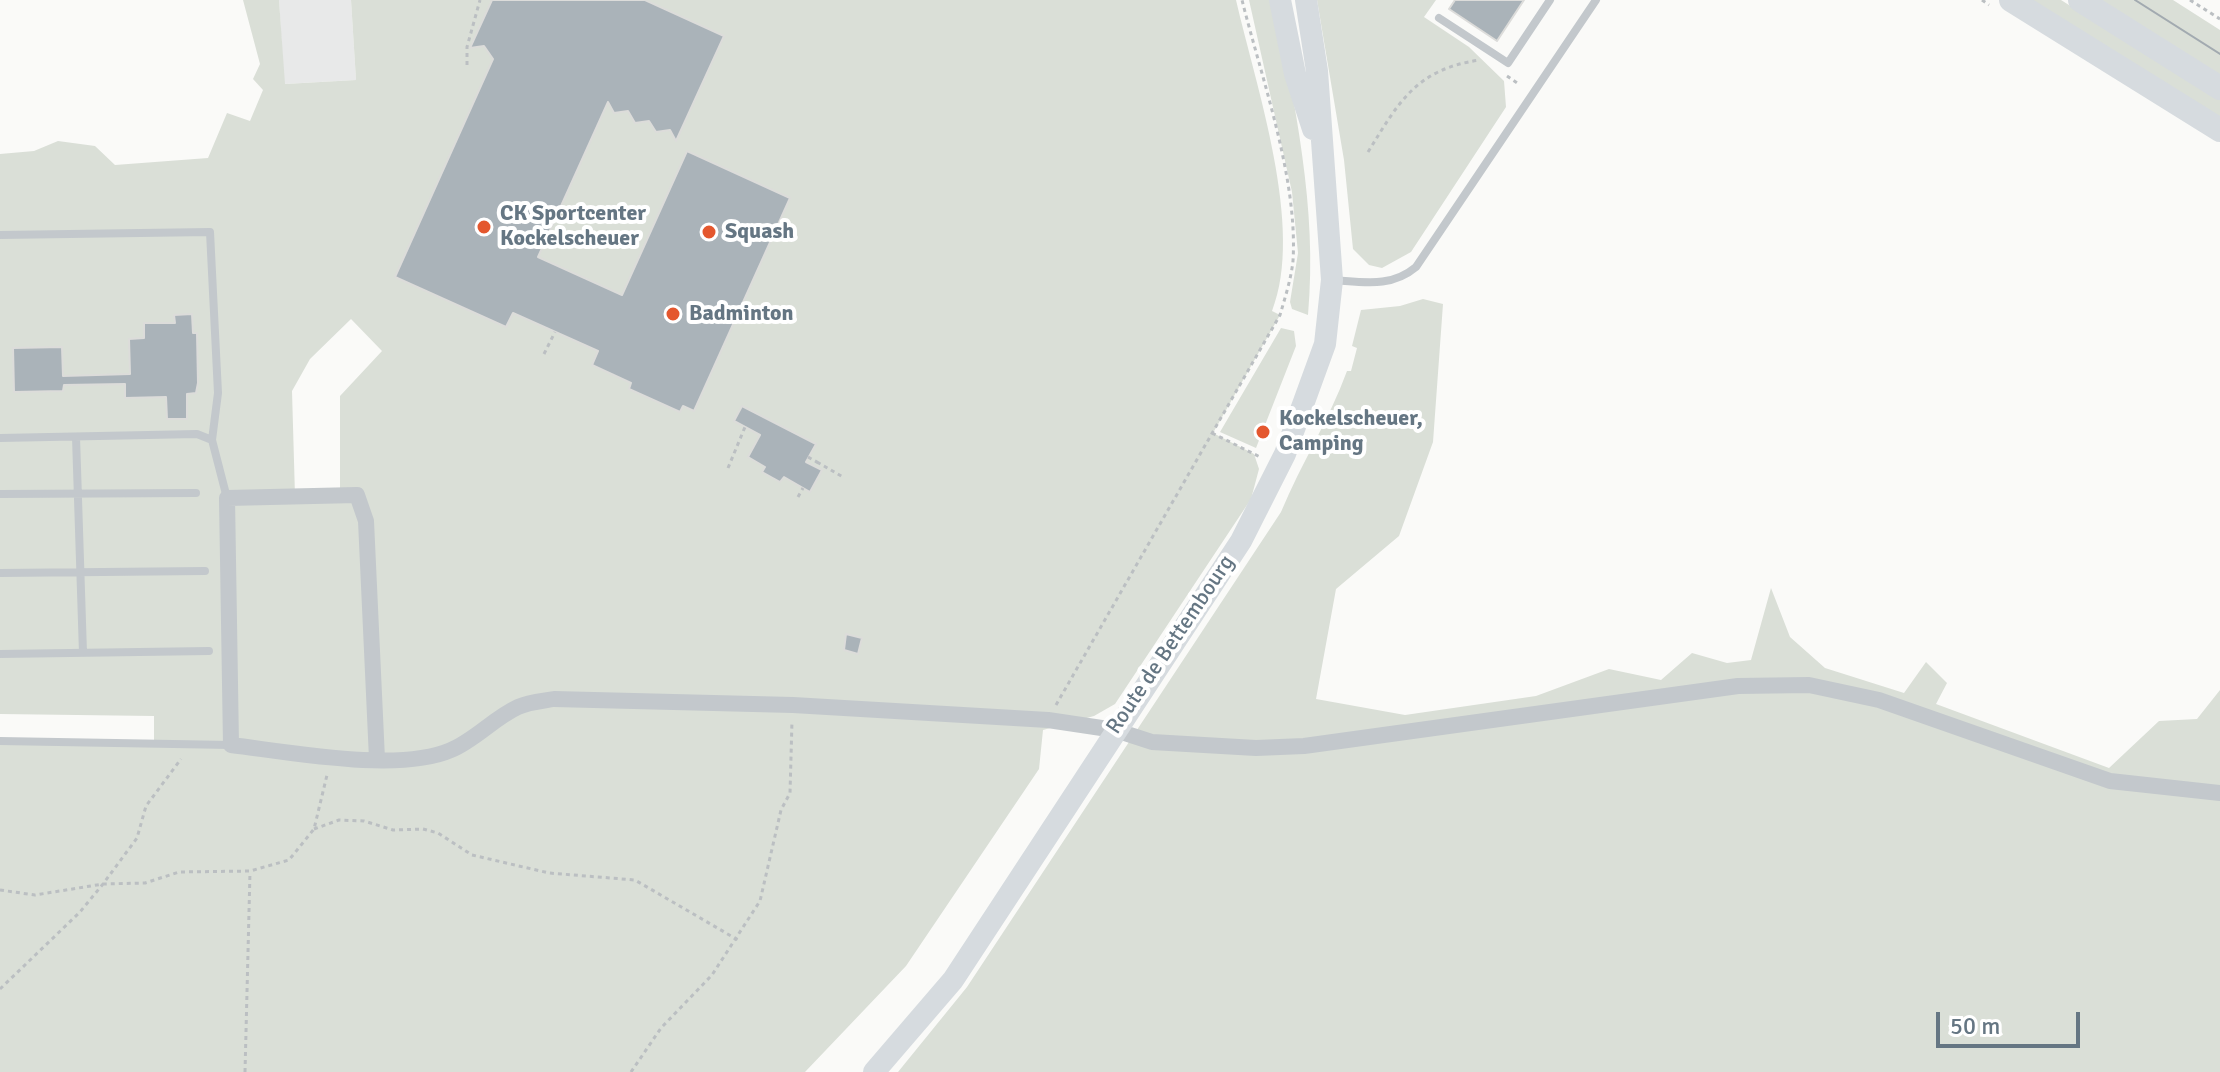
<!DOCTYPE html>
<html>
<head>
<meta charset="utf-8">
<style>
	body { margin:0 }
	#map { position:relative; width:2220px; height:1072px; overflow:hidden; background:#fafaf8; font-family:Signika,sans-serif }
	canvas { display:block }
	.scale { position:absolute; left:1936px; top:1012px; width:144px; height:36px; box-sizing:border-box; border:4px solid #657683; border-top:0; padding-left:10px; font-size:24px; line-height:28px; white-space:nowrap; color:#657683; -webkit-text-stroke:6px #fff; paint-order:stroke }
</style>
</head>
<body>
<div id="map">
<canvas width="2220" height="1072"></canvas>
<div class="scale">50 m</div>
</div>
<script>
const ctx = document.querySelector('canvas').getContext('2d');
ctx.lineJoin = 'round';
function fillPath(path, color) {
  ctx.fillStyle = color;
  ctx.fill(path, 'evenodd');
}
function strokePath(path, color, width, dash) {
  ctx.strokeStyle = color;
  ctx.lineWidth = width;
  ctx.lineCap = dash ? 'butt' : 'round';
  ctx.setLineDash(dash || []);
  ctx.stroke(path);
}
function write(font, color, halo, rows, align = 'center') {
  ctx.font = font + ' Signika,sans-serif';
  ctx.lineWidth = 8;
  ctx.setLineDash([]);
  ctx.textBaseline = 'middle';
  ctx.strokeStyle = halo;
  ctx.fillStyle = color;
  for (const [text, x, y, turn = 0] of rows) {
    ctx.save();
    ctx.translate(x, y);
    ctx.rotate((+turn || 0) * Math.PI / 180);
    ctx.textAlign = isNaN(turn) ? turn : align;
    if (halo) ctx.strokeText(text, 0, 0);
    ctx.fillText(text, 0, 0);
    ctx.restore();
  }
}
fillPath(new Path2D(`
	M279 0H351L356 80 284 84Z`), '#e8e9e9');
fillPath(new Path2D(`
	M243 0H279L285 84 356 80 351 0H1236C1256 87 1305 228 1272 311L1280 315 1213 433 1254 454 1259 469 1251 499 1115 704 1094 716 1043 730 1039 769 906 966 805 1072H0V741H154V716L0 714V154L34 151 58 141 95 146 115 165 208 158 227 113 250 121 263 90 253 79 260 64ZM351 319 382 351 340 396V495L295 496 292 391 310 359Z
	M1249 0H1275C1294 105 1318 207 1308 315L1292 309 1290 302 1298 253 1292 192Z
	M1317 0H1436L1424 17 1469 47 1504 81 1506 107 1411 252 1382 268 1369 265 1353 249 1344 160Z
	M2028 0H2061L2220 100V120Z
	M2097 0H2173L2220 30V78Z
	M1423 299 1443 304 1433 442 1399 536 1336 589 1316 699 1405 715 1536 696 1609 669 1661 680 1692 653 1727 663 1751 660 1771 588 1790 637 1825 668 1904 693 1926 662 1947 683 1936 704 2109 768 2159 721 2197 719 2220 690V1072H898L967 987 1281 512C1301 464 1329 420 1347 371H1351L1357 348 1352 346 1361 310 1400 306Z
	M1281 328 1294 331 1296 346 1256 448 1220 432Z`), '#dadfd7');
const building = new Path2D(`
	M492 0H645L724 36 676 141 670 130 656 132 649 121 635 123 628 111 614 113 608 102 538 257 622 295 687 151 790 198 694 411 683 406 680 412 629 389 631 383 592 365 598 351 513 313 506 327 395 277 493 59 484 46 470 48Z
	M1455 0H1524L1497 41 1449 9Z
	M192 314 193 333H197L198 383 196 393 187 394V419H167L166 397 125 398V384L64 385 63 391 14 392 13 348 62 347 63 376 130 374 129 339 144 338V323H175L174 315Z
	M742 406 816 444 806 462 822 470 810 492 784 477 780 482 762 472 765 467 748 457 760 435 734 421Z
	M846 634 862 638 858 654 844 650Z`);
fillPath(building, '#aab3b9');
strokePath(building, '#dcdcda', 2);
strokePath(new Path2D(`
	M1982 0 1989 5
	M2190 0 2220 19
	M467 65V47L480 0
	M1507 76 1520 85
	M1368 152C1399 102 1416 69 1480 60
	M544 354 555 332
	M1212 433 1262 458
	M808 457 817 462 815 466
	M817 462 843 477
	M728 468 745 427
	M798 497 803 488
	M1056 705 1280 315C1285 298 1291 279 1293 261 1298 179 1262 80 1242 0
	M314 829 339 820 364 821 393 830 423 829 438 833 472 855 549 873 635 880 738 940
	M0 890 35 895 103 884 145 883 179 872 250 871 289 860 314 829 327 775
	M0 989 80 912 103 884 137 838 146 806 181 759
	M245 1072 250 872
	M631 1072 661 1028 712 975 760 901 781 810 790 793 792 721`), '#bbbfc2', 3, [4, 4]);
strokePath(new Path2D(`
	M1439 18 1508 63 1550 0
	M0 235 210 232 218 393 212 440
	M1332 280C1364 282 1391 288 1416 267L1596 0
	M76 437 83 653
	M0 438 197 434 212 440 227 498
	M0 494 196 493
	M0 573 205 571
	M0 654 209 651
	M0 741 231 745`), '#c3c8cc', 8);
strokePath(new Path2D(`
	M377 759 366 521 357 495 227 498 231 745C289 752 399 773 451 750 475 740 494 718 518 707 529 702 543 701 554 699L793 705 1048 720 1115 730 1152 742 1256 748 1304 746 1738 686 1809 685 1879 700 2110 781 2220 793`), '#c3c8cc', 16);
strokePath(new Path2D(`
	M1280 0 1295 74 1313 129
	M874 1072 953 980 1241 541 1285 454 1325 344 1332 280 1317 71 1306 0`), '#d6dbdf', 22);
strokePath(new Path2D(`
	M2011 0 2220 130
	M2080 0 2220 88`), '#d6dbdf', 24);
strokePath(new Path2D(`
	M2135 0 2220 54`), '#a2aab0', 2);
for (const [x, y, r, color] of [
	[484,227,8,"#e4572e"],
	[709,232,8,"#e4572e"],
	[673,314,8,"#e4572e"],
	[1263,432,8,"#e4572e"]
]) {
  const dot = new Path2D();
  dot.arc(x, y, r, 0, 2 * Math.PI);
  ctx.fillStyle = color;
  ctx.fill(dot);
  strokePath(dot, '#fff', 3);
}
write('bold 22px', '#657683', '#fff', [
	["CK Sportcenter",500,214],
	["Kockelscheuer",500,239],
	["Squash",725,232],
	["Badminton",689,314],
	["Kockelscheuer,",1279,419],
	["Camping",1279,444]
], 'left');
write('22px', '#657683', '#fff', [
	["Route de Bettembourg",1171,645,-56]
]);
</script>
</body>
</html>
